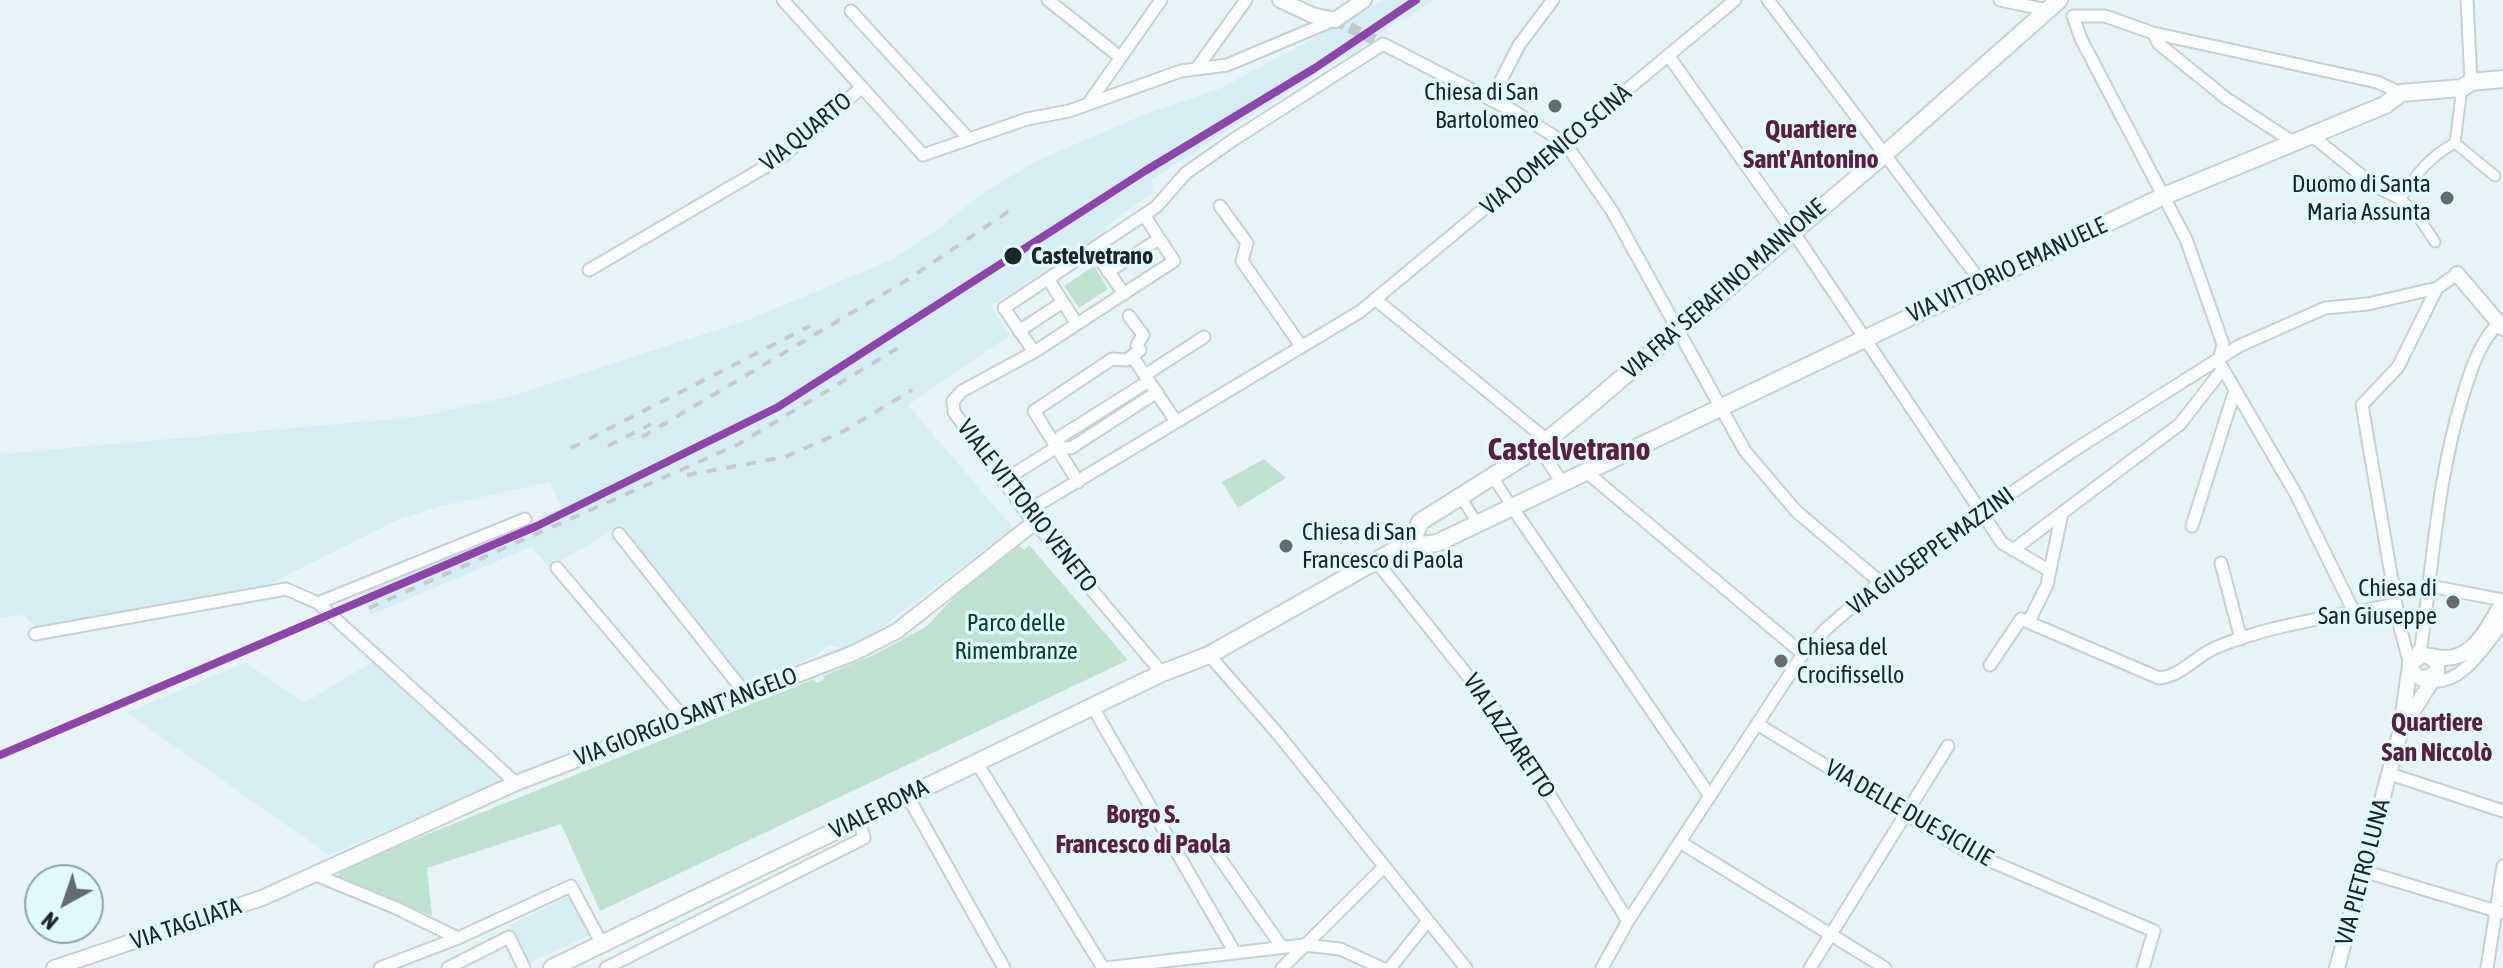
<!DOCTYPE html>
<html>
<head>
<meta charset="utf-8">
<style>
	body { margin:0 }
	#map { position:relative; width:2503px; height:968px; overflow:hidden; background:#e7f4f7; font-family:"Asap Condensed",sans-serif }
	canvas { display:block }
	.north { position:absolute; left:24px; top:864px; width:80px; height:80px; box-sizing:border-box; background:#e0f9fe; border:2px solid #92a4a8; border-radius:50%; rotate:220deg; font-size:22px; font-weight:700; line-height:32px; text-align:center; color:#1c2527 }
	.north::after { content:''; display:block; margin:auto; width:28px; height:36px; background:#636d70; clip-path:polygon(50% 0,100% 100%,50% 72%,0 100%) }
</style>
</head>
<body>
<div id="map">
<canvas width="2503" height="968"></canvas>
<div class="north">N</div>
</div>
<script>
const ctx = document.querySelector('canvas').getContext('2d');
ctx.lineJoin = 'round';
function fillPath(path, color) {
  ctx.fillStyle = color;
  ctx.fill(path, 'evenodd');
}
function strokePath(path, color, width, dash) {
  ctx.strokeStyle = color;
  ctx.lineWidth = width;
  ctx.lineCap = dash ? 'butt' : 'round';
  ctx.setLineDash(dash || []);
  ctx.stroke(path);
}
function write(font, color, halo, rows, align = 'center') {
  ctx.font = font + ' "Asap Condensed",sans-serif';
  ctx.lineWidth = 7;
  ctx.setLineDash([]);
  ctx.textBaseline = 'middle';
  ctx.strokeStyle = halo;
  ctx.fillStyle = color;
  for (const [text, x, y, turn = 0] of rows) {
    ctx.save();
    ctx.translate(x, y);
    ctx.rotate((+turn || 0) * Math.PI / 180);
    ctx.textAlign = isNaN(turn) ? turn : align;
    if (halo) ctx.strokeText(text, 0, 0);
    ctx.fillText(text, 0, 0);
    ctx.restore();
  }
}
fillPath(new Path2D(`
	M1385 0H1433L1407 19 1403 17 1347 58 1345 56 1152 179 1153 192 1105 227 1107 231 991 306 1010 335 908 405 1013 528 866 639 841 648 829 645 814 657 743 685 636 544 619 527 549 567 531 547 370 615 360 592 562 508 550 482 441 506 397 520 267 585 37 628 24 615 0 618V454L417 417 508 397 748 320 891 260 942 226 980 195 1036 161 1148 113 1221 88Z
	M374 661 503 781 329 855 127 713 245 662 304 703Z
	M569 896 589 935 530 963 510 925Z`), '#d5eef3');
fillPath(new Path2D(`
	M1094 266 1108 289 1079 308 1064 286Z
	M1264 459 1286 478 1238 508 1222 482Z
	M1029 545 1128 660 600 911 561 824 427 868 432 916 338 877 341 869 814 679 816 683 824 680 823 676 876 654 927 626 954 597 1019 546 1024 550Z`), '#bfe2d0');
strokePath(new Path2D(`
	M1335 20 1383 44`), '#becbcd', 11, [11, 5.5]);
const pedestrian = new Path2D(`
	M2462 88 2455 143 2495 176
	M2435 242 2418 216 2401 199C2415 175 2430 156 2455 143
	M1493 477 1512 507
	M1461 497 1477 523`);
const minor = new Path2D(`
	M783 0 923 155 1027 119 1069 111 1181 71 1227 65 1334 20
	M1048 0 1120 57
	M1768 0 1982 283
	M2000 0 2047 10
	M2467 0 2471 82
	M851 11 968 138
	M2073 16 2081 39 2186 239 2223 344 2219 361
	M2073 16H2105L2153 33 2377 82 2401 93
	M2153 33 2159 44 2227 99 2293 142
	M1668 55 1792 230 2002 543 2050 571
	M1197 68 1246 0
	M1491 100 1519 45 1553 0
	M1088 104 1161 0
	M2311 135 2372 184 2401 199
	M1220 206 1247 243 1242 261 1301 346
	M1144 215 1174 261 1034 352 962 391 953 401 954 412 1026 512 1162 673
	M1093 249 1124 294
	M589 270 782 157 862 87
	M1108 272 1159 239
	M1048 279 1077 324
	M1375 299 1547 440
	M1019 331 1063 302
	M1034 352 1004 308 1156 207 1186 173 1233 140 1383 44 1517 113 1565 143 1612 211 1745 451 1796 511 1880 582
	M1132 356 1175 420
	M2219 362 2297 496 2354 612
	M1145 375 1204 337
	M1057 447 1071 448 1157 392
	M1539 447 1561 481
	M1584 470 1803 654
	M1003 481 1057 447 1060 437 1149 381
	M1078 482 1034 411 1112 359 1127 360 1140 350 1137 345 1143 335 1129 316
	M1512 507 1710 796
	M1026 512 1361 311 1735 0
	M2192 526 2235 390
	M619 534 745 693
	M2013 550 2180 424 2222 370
	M1376 561 1503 720 1628 921
	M2221 563 2241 639
	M557 568 684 718
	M2430 586 2503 600
	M318 603 525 519
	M2029 621 2047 585 2062 513
	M35 634 286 589 318 603 516 783
	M1209 655 1278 734 1466 968
	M2414 658 2421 647C2433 563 2437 481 2462 399 2470 373 2477 348 2495 327L2503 326
	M1990 665 2021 619 2159 678C2182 676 2195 656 2217 647 2272 624 2338 616 2396 604
	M2410 665 2400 627 2362 405 2398 367 2437 288 2457 274
	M2427 680C2460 689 2485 646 2503 623
	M1092 706 1234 951
	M1757 724 1965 850 2154 931 2143 968
	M977 763 1103 968
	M2390 774 2503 811
	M907 795 1004 968
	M1680 842 1885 968
	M1210 844 1281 946
	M2363 871 2503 913
	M316 875 396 908 458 938 571 886 602 944
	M380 968 458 938
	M448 968 509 937 524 968
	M606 968 864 838 859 819
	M1105 968 1304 945 1340 949 1382 968
	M1282 968 1383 868
	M1390 968 1427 922
	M1602 968 1628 921 1803 654 1826 629 1880 582 2076 449 2239 346 2325 308 2368 304 2437 288
	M1810 968 1948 746
	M2487 968 2503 866`);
const tertiary = new Path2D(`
	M1280 0 1312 15 1335 20 1364 0
	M2457 274 2503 328
	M2431 656C2470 667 2486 631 2503 602
	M2406 722 2437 673
	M54 968 262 898 516 783 854 653 897 631 1035 522
	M2337 968 2401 729 2410 665 2423 654 2437 661V673L2422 679 2412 672`);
const secondary = new Path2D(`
	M1413 540 1421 545 1437 543 2164 196 2385 105 2401 93 2462 88 2471 82 2503 79
	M552 968 1162 673 1209 655 1413 540 1420 522 1539 447 1589 406 1885 154 2059 0`);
strokePath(pedestrian, '#c6d1d3', 13);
strokePath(minor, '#c6d1d3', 15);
strokePath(tertiary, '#c6d1d3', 18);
strokePath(secondary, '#c6d1d3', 20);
strokePath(pedestrian, '#fbfdfe', 9);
strokePath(minor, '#fbfdfe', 11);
strokePath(tertiary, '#fbfdfe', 14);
strokePath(secondary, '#fbfdfe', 16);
strokePath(new Path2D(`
	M834 375 894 332
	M642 437 907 280 1015 207
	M608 446 651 424
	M571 448 810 326
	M687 475 785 457 844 431 912 390
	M369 608 737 445 903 345`), '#c7cacc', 4, [10, 10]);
strokePath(new Path2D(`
	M0 755 537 526 778 407 1145 171 1315 68 1416 0`), '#8e44ad', 8);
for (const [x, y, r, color] of [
	[1555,106,8,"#636d70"],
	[2447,198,8,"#636d70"],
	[1013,256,10,"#1c2527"],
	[1286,546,8,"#636d70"],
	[2453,602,8,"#636d70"],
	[1781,661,8,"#636d70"]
]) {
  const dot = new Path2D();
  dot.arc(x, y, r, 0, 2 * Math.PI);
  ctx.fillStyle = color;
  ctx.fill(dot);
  strokePath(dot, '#e0f9fe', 3);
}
write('24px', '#1c2527', '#e0f9fe', [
	["Chiesa di San",1539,92],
	["Bartolomeo",1539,120],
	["Duomo di Santa",2431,184],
	["Maria Assunta",2431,212],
	["Chiesa di San",1302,532,"left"],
	["Francesco di Paola",1302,560,"left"],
	["Chiesa di",2437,588],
	["San Giuseppe",2437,616],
	["Chiesa del",1797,647,"left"],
	["Crocifissello",1797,675,"left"]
], 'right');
write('24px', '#1c2527', '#e0f9fe', [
	["VIA QUARTO",806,132,-39],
	["VIA DOMENICO SCINÀ",1556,150,-40],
	["VIA VITTORIO EMANUELE",2007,270,-25],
	["VIA FRA' SERAFINO MANNONE",1724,289,-41],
	["VIALE VITTORIO VENETO",1027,506,52],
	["VIA GIUSEPPE MAZZINI",1931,551,-36],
	["VIA GIORGIO SANT'ANGELO",686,717,-21],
	["VIA LAZZARETTO",1509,736,56],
	["VIALE ROMA",879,809,-26],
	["VIA DELLE DUE SICILIE",1909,813,30],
	["VIA PIETRO LUNA",2363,872,-75],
	["VIA TAGLIATA",186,924,-19]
]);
write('bold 24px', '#1c2527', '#e0f9fe', [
	["Castelvetrano",1031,256]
], 'left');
write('24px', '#044022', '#e0f9fe', [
	["Parco delle",1016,623],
	["Rimembranze",1016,651]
]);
write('bold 26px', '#5c1d3e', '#e0f9fe', [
	["Quartiere",1811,130],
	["Sant'Antonino",1811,160],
	["Quartiere",2437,723],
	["San Niccolò",2437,753],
	["Borgo S.",1143,815],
	["Francesco di Paola",1143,845]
]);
write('bold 32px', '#5c1d3e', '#e0f9fe', [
	["Castelvetrano",1569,450]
]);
</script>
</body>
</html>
